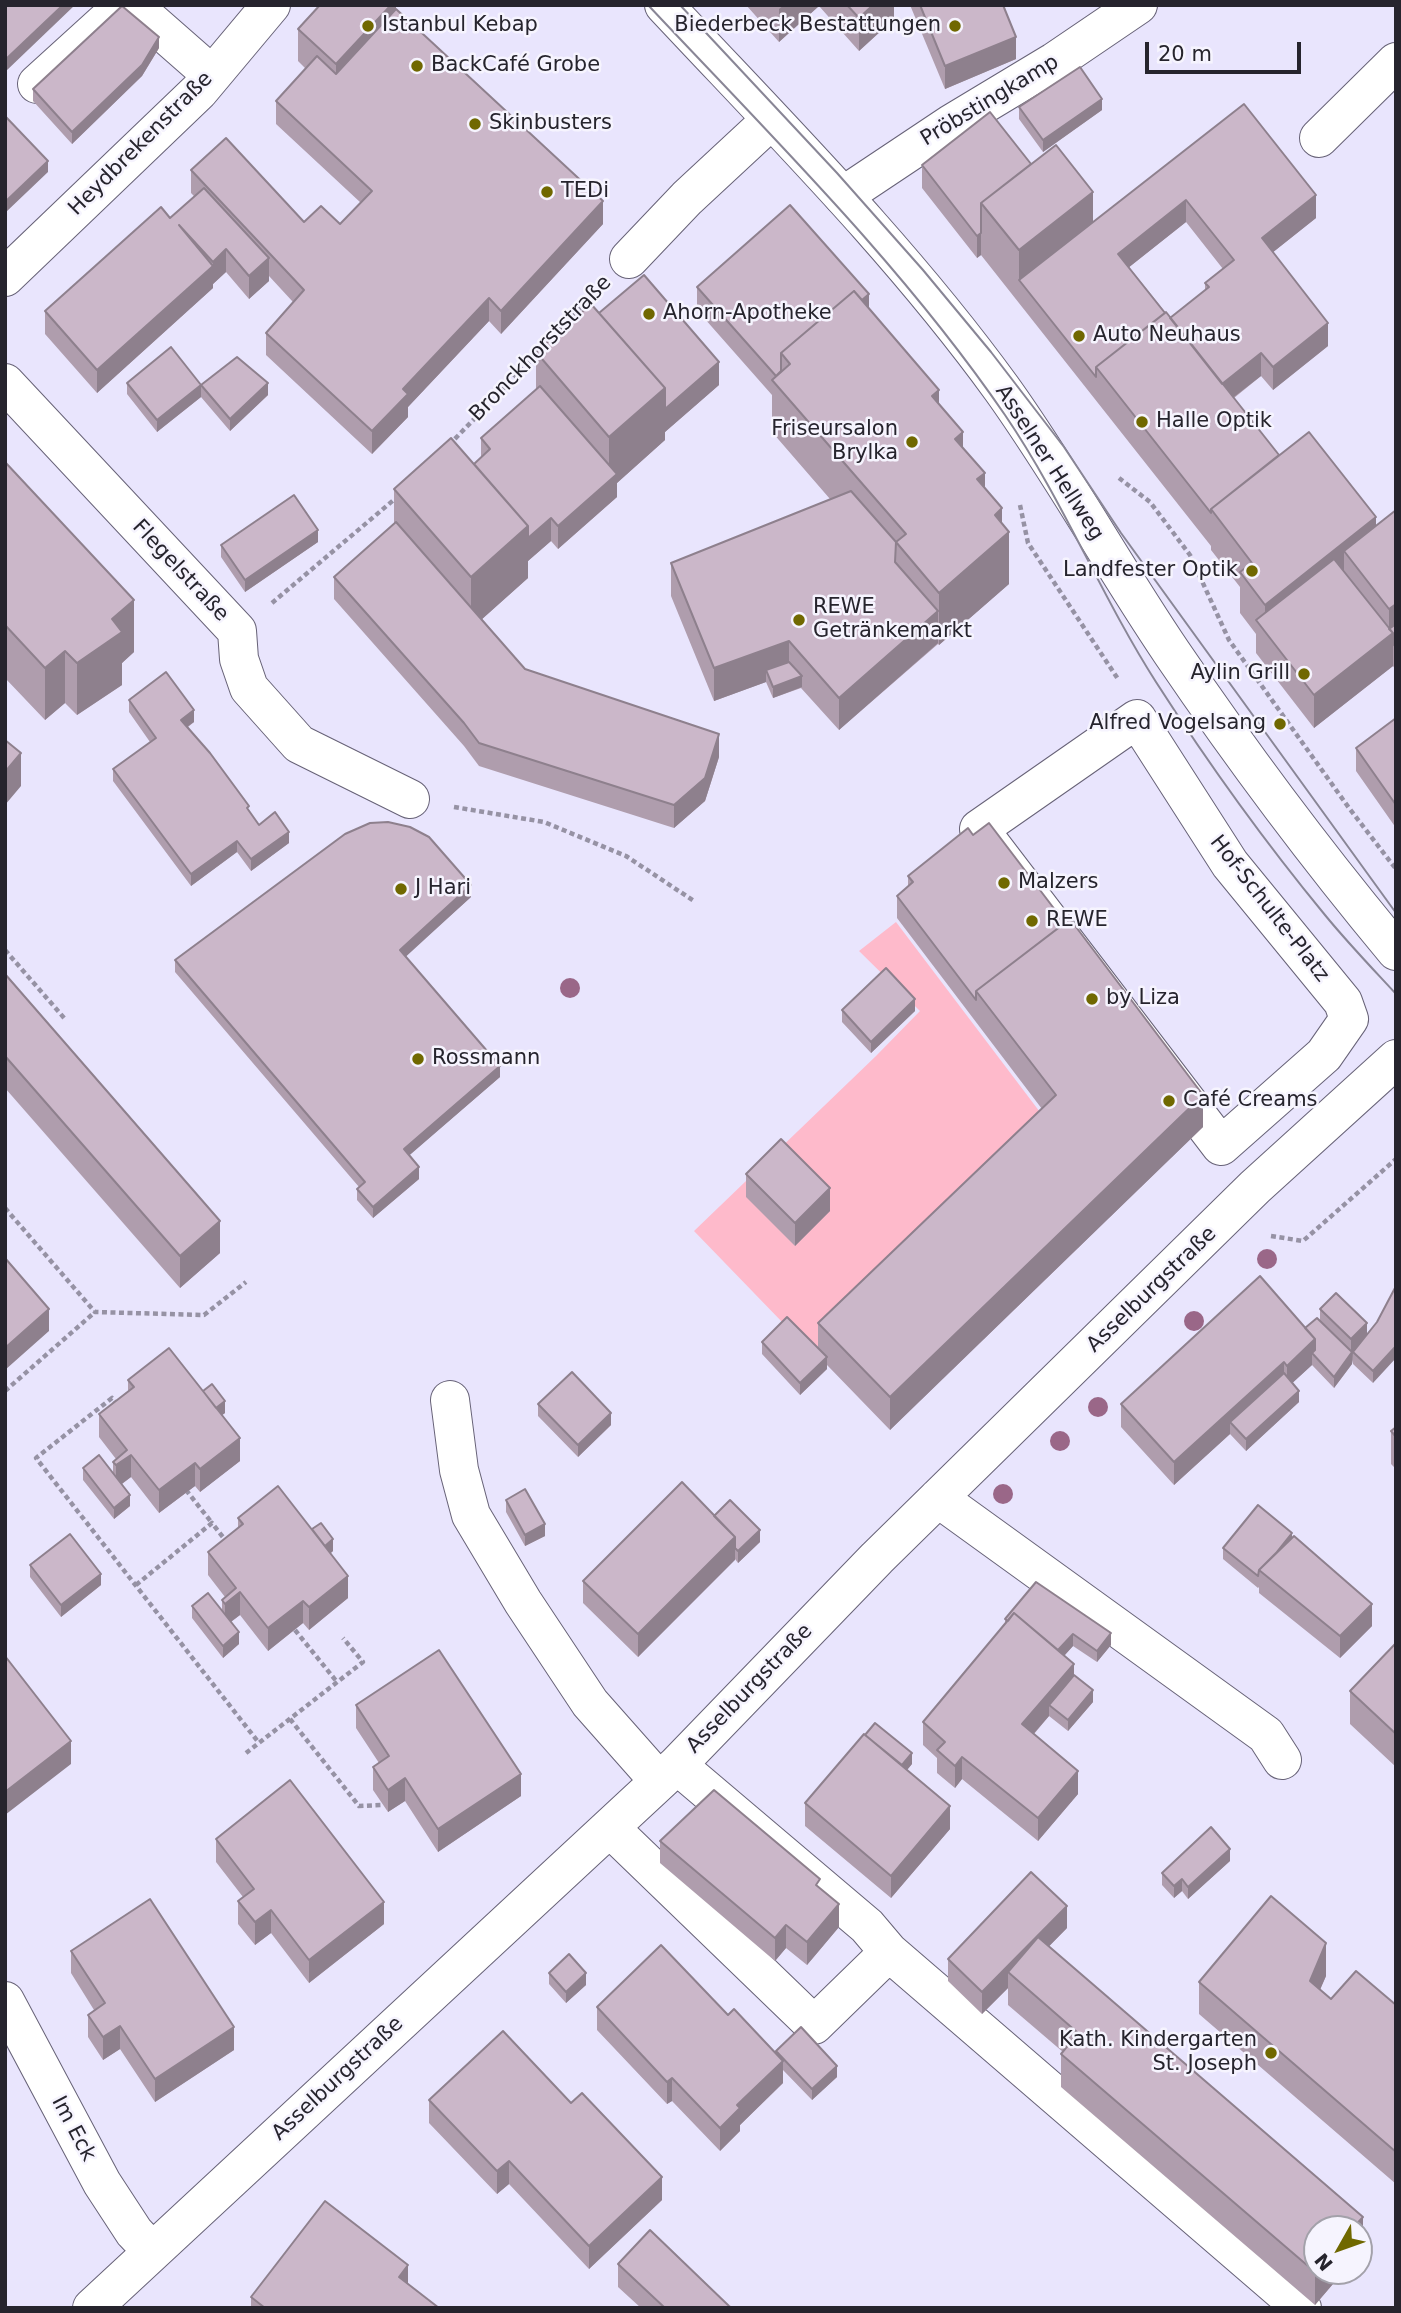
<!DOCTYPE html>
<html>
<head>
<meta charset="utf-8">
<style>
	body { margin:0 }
	#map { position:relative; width:1401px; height:2313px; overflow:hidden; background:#e9e5fd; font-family:"DejaVu Sans",sans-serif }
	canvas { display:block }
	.frame { position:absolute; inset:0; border:7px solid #26242d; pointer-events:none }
	.north { position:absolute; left:1303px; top:2215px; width:70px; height:70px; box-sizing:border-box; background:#f6f4fe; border:2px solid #a3a1aa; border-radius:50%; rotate:230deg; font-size:19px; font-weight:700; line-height:28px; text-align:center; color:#26242d }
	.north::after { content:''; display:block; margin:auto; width:24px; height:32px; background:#706800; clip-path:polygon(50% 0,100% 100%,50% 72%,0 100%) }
	.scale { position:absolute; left:1145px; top:42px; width:156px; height:32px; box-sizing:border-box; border:4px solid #26242d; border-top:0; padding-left:9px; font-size:21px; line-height:24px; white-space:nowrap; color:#26242d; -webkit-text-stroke:5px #f6f4fe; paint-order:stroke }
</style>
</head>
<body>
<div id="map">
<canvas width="1401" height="2313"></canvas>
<div class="frame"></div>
<div class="north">N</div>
<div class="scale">20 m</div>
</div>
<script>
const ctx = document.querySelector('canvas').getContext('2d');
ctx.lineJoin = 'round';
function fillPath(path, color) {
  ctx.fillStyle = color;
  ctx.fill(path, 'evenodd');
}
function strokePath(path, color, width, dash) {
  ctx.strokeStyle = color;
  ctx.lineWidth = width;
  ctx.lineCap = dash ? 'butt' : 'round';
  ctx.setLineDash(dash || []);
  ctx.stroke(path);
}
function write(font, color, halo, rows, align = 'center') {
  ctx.font = font + ' "DejaVu Sans",sans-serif';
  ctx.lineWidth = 5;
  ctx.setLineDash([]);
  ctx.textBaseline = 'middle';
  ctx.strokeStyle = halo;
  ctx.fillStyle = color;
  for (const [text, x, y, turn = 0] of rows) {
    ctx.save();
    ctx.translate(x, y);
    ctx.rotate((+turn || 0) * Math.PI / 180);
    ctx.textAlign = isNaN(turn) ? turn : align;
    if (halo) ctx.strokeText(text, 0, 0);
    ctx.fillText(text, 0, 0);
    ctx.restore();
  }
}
fillPath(new Path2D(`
	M896 922 1052 1128 814 1355 694 1231 876 1056 920 1011 859 951Z`), '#febacb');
const minor = new Path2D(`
	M130 5 139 11 212 75
	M37 84 124 5
	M1319 138 1396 62
	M843 196 951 124 1054 62 1138 5
	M629 259 687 198 771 120
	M5 277 199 91 271 5
	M5 383 237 631 239 659 249 688 299 744 410 799
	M1137 719 1230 864 1343 1002 1349 1019 1324 1055 1221 1146 979 829Z
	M450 1400 459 1470 471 1515 523 1602 590 1703 659 1781
	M938 1498 1266 1735 1282 1760
	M610 1828 814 2025 889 1952 867 1926 677 1765
	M889 1952 1302 2308
	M5 2001 102 2183 134 2232 152 2251
	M92 2308 677 1765 877 1558 1255 1187 1396 1059`);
const major = new Path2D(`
	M664 5C780 129 902 251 1002 389 1063 474 1113 566 1172 653 1242 756 1316 855 1396 951`);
strokePath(minor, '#676277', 40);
strokePath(major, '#676277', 40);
strokePath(new Path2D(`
	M554 336 596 292
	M449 445 538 353
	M1119 478 1150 502 1190 555 1229 640 1349 808 1396 869
	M1020 505 1028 543 1118 679
	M272 603 396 498
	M454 807 544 822 626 856 694 901
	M5 950 65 1019
	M5 1208 95 1312 204 1315 246 1282
	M1271 1236 1303 1241 1396 1159
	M5 1391 95 1312
	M117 1405 112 1398 36 1458 259 1743
	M186 1490 212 1523
	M136 1585 212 1523 226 1541
	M295 1630 337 1682
	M290 1719 359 1806 382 1805 387 1802
	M246 1753 363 1662 343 1638`), '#9692a4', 4.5, [5, 3.5]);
strokePath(minor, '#fff', 38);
strokePath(major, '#fff', 38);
strokePath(new Path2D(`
	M648 5C772 137 903 266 1005 415 1063 500 1101 596 1156 682 1208 763 1264 841 1325 915 1347 942 1372 968 1396 994
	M680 5 837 173 923 270 991 352 1064 447 1121 533 1396 913`), '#898696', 2);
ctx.fillStyle = '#9a6788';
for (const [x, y] of [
	[570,988],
	[1267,1259],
	[1194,1321],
	[1098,1407],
	[1060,1441],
	[1003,1494]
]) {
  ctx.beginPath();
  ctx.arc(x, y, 10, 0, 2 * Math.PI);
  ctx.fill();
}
fillPath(new Path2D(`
	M396 5V9L603 224 501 334 489 321 408 407V417L372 454 266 355V333L293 302 269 276V281L249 299 226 272 213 284V288L97 393 45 334V311L170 218 194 196 191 193V170L304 222 340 224 361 203 276 124V101L306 69 298 61V29Z
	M746 5H894V19L859 51 819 6 779 42Z
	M910 5H1003L1016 59 945 89Z
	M159 48 142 76 72 144 33 101V89Z
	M1244 104 1316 218 1273 252 1328 346 1273 390 1261 376 1234 398 1279 455 1376 526 1396 510V670L1393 666 1314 728 1256 653V634L1240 613V587L1211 550V546L981 255 977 258 922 188V165L1031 164 1093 222ZM1186 222 1223 269 1205 283V290L1170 318 1129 267Z
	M1019 107 1102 110 1043 152 1019 119Z
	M697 287 869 308 939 404 985 489 1002 523 1009 584 939 645 938 644 839 730 801 688 773 698 766 682 714 701 671 596V563L830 499 772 432V395L697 310Z
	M599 313 719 385 665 432V440L617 483V497L558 549 551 541 528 561V578L482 619 525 669 719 757 705 801 674 828 479 766 464 746 334 599V577L394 524V489L474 464 481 458V438L536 389V352Z
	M127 383 201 397 157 432 127 394Z
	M201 385 268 395 230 431 201 397Z
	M5 462 134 652 122 663V685L77 715 65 703 45 720 5 678Z
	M318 542 245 592 221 557V545Z
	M129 700 194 722 188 727 259 825 289 843 251 871 237 852 191 886 113 781V769L150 742 129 712Z
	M1396 718V828L1356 771V748Z
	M973 835 1203 1127 890 1430 827 1365V1369L800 1395 762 1354V1342L818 1348V1323L1042 1109 897 918V896L908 886V876Z
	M471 897 405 956 500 1077 409 1155 419 1179 373 1218 357 1200V1189L359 1187 175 972V960Z
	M5 974 220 1253 180 1288 5 1088Z
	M842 1010 915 1011 871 1053 842 1022Z
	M746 1174 830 1211 795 1246 746 1197Z
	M1320 1309 1367 1334 1377 1322 1373 1383 1353 1364V1360L1352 1364 1334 1388 1312 1365 1292 1383 1299 1402 1246 1451 1230 1434 1174 1485 1121 1427V1404L1320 1321Z
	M128 1380 203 1391 225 1413 222 1415 240 1461 200 1492 195 1486 159 1513 131 1477 122 1484 130 1506 114 1519 83 1480V1468L113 1473V1462L116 1459 99 1437V1414L128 1391Z
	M538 1404 611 1425 578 1457 538 1416Z
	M1396 1427V1469L1391 1464V1431Z
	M506 1500 545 1536 525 1546 506 1512Z
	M714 1516 760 1542 738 1563 735 1559 638 1657 583 1603V1581Z
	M238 1518 312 1529 333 1551 331 1553 348 1598 309 1630 303 1623 268 1651 240 1615 231 1622 239 1644 223 1658 192 1618V1606L222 1610V1600L225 1597 208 1575V1552L238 1528Z
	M1292 1538 1372 1626 1340 1658 1259 1593V1587L1258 1588 1223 1559V1548Z
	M30 1565 101 1585 61 1617 30 1577Z
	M1036 1582 1111 1645 1097 1662 1073 1646 1064 1656 1074 1675 1093 1702 1068 1731 1049 1716 1034 1734 1078 1794 1038 1841 962 1779 955 1788 937 1773V1758L923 1745V1722L1005 1624V1619Z
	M1396 1643V1767L1350 1724V1691Z
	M356 1705 521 1796 438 1852 405 1801 388 1812 373 1790V1767L379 1763 356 1728Z
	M912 1764 907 1770 950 1829 891 1898 805 1826V1803Z
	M216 1839 384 1924 309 1983 271 1933 255 1945 238 1924V1901L243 1897 216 1862Z
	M660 1841 820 1888 839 1927 807 1965 786 1948 775 1961 660 1863Z
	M1230 1861 1188 1899 1182 1891 1174 1898 1162 1885V1873Z
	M1067 1928 1049 1946 1363 2249 1315 2305 1061 2087V2054L1063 2052 1008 2005V1988L982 2014 948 1981V1959Z
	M71 1951 234 2050 155 2102 120 2049 103 2060 88 2037V2015L94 2010 71 1973Z
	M549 1973 586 1985 566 2003 549 1984Z
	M1326 1976 1320 1989 1331 1999 1396 2005V2184L1199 2014V1982Z
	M597 2007 728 2015 776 2053V2051L837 2077 812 2100 783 2070V2083L740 2125V2131L720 2151 672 2101 667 2104 597 2030Z
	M429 2100 662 2200 589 2269 509 2184 497 2194 429 2123Z
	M618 2264 732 2308H641L618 2287Z
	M251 2297 439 2308H251Z`), '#af9dad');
fillPath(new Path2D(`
	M63 5H75L5 72V60Z
	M391 5H396V32L336 97V64Z
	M784 5 819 6 779 42V9Z
	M873 5H894V19L859 51V18Z
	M159 37V48L142 76 72 144V132Z
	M1016 37V59L945 89V66Z
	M1102 99V110L1043 152V140Z
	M48 161V172L5 213V202Z
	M1093 192V245L1019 280V250Z
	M1316 195V218L1262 261V238Z
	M1186 200V222L1118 276V254Z
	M603 201V224L501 334V311Z
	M981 233V255L977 258V236Z
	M226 249V272L213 284V288L97 393V370L213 266V262Z
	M269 258V281L249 299V276Z
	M869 294V317L847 313Z
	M489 298V321L408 407V417L372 454V431L403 389Z
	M1328 323V346L1273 390V367Z
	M1261 353V376L1217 410V388Z
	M719 362V385L665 432V440L617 483V497L558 549V526L609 481V437L665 388Z
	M268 383V395L230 431V419Z
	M201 385V397L157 432V420Z
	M939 390V442L932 396Z
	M963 432V484L955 439Z
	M985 473V525L977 479Z
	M1002 508V538L1009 532V584L939 645V593L995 515Z
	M1376 517V558L1344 551V584L1265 632V605Z
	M551 518V541L528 561V578L471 629V577L528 526Z
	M318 530V542L245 592V580Z
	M134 600V652L122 663V685L77 715V663L112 619Z
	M1396 604V636L1393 638V666L1314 728V695L1389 636V609Z
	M938 611V643L839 730V698Z
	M789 641V673L766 670V682L714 701V668Z
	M65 651V703L45 720V668Z
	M802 676V687L773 698V687Z
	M194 710V722L181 731V720Z
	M719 734V757L705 801 674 828V805Z
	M21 753V786L5 805V772Z
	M289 832V843L251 871V859Z
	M237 841V852L191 886V874Z
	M471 885V897L400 962V950Z
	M915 999V1011L871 1053V1042Z
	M500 1066V1077L404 1160V1149Z
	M1203 1095V1127L890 1430V1397Z
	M419 1167V1179L373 1218V1207Z
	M830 1188V1211L795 1246V1223Z
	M220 1221V1253L180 1288V1256Z
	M49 1309V1331L5 1370V1348Z
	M1367 1323V1346L1353 1352 1352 1364 1334 1388V1377L1351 1354V1339Z
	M1315 1339V1357L1312 1353V1365L1287 1388V1366Z
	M1396 1346V1358L1373 1383V1371Z
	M827 1357V1369L800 1395V1383Z
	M1284 1362V1385L1230 1422V1434L1174 1485V1462Z
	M1299 1391V1402L1246 1451V1439Z
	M225 1401V1413L210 1424V1412Z
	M611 1413V1425L578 1457V1445Z
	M240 1438V1461L200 1492V1469Z
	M131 1455V1477L116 1488V1465Z
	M195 1463V1486L159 1513V1490Z
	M130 1495V1506L114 1519V1508Z
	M545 1524V1536L525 1546V1535Z
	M760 1530V1542L738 1563V1551Z
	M1292 1533V1545L1261 1572Z
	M735 1537V1560L638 1657V1634Z
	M333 1539V1551L319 1562V1551Z
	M101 1574V1585L61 1617V1605Z
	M348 1576V1598L309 1630V1607Z
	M240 1592V1615L225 1626V1604Z
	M303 1601V1623L268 1651V1628Z
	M1372 1604V1626L1340 1658V1636Z
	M239 1632V1644L223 1658V1646Z
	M1111 1633V1645L1097 1662V1651Z
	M1073 1634V1646L1053 1668V1656Z
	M1074 1664V1687L1049 1705V1716L1022 1747V1724Z
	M1093 1690V1702L1068 1731V1720Z
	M71 1741V1764L5 1815V1792Z
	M912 1753V1764L896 1783V1772Z
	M962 1757V1779L955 1788V1766Z
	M1078 1771V1794L1038 1841V1818Z
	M521 1774V1796L438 1852V1829Z
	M405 1778V1801L388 1812V1790Z
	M950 1806V1829L891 1898V1876Z
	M1230 1849V1861L1188 1899V1887Z
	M1182 1879V1891L1174 1898V1886Z
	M384 1902V1924L309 1983V1960Z
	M839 1904V1927L807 1965V1942Z
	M1067 1906V1928L1016 1980 1008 1972V1988L982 2014V1992Z
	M271 1910V1933L255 1945V1922Z
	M786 1925V1948L775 1961V1938Z
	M1326 1943V1976L1314 2004 1310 1981Z
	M586 1973V1985L566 2003V1992Z
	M120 2026V2049L103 2060V2037Z
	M234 2027V2050L155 2102V2079Z
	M783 2061V2083L740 2125V2131L720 2151V2128L737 2105Z
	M837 2066V2077L812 2100V2089Z
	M672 2078V2101L667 2104V2082Z
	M509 2161V2184L497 2194V2171Z
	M662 2177V2200L589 2269V2246Z
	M1363 2217V2249L1359 2254V2229H1352Z
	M408 2265V2287L399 2277Z
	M1317 2271H1344L1315 2305V2272Z`), '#8e808d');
const building = new Path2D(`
	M5 5H63L5 60Z
	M320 5H391L336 64 298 29Z
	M847 5H873L859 18Z
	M920 5H1003L1016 37 945 66Z
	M122 6 159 37 142 65 72 132 33 89Z
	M396 9 603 201 501 311 489 298 403 389 408 394 372 431 266 333 304 290 191 170 226 138 304 222 321 206 340 224 372 191 276 101 317 56 336 74Z
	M1080 67 1102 99 1043 140 1019 107Z
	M1244 104 1316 195 1262 238 1328 323 1273 367 1261 353 1222 384 1170 318 1209 287 1205 283 1234 260 1186 200 1118 254 1165 313 1096 367V377L1019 280Z
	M990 112 1031 164 981 203V233L977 236 922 165Z
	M5 116 48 161 5 202Z
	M1056 145 1093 192 1019 250 981 203Z
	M204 188 269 258 249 276 226 249 213 262 179 225 213 266 97 370 45 311 161 207 170 218Z
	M790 205 869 294 862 300 854 291 781 353V371L776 376 697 287Z
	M644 275 719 362 665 409V388L599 313Z
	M854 291 939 390 932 396 963 432 955 439 985 473 977 479 1002 508 995 515 1009 532 939 593 896 542 906 534 772 380 790 364 781 353Z
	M591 304 665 388 609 437 536 352Z
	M1166 312 1279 455 1211 509V513L1096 367Z
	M171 347 201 385 157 420 127 383Z
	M237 357 268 383 230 419 201 385Z
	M540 386 617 474 558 526 551 518 528 538V526L474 464 490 449 481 438Z
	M1309 432 1376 517 1265 605 1240 572 1252 563 1211 509Z
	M451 438 528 526 471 577 394 489Z
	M5 462 134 600 112 619 122 632 77 663 65 651 45 668 5 625Z
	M851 491 896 542 895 562 938 611 839 698 789 641 714 668 671 563Z
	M294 495 318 530 245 580 221 545Z
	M1396 510V604L1389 609 1344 551Z
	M396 522 525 669 719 734 705 778 674 805 479 743 464 723 334 577Z
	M1334 559 1393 633 1314 695 1256 620Z
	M1396 624V647L1393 644V633L1389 629Z
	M789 662 802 676 773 687 766 670Z
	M166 672 194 710 181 720 210 753 249 806 247 808 259 825 275 812 289 832 251 859 237 841 191 874 113 769 156 738 129 700Z
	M1396 718V805L1356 748Z
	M5 740 21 753 5 772Z
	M388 822 410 827 429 837 471 885 400 950 500 1066 404 1149 419 1167 373 1207 357 1189 365 1182 175 960 345 834 370 823Z
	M989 823 1065 923 976 991V1000L897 896 913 882 908 876 968 828 973 835Z
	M1070 919 1203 1095 890 1397 818 1323 1056 1095 976 991Z
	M886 968 915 999 871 1042 842 1010Z
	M5 974 220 1221 180 1256 5 1056Z
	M781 1139 830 1188 795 1223 746 1174Z
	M5 1258 49 1309 5 1348Z
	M1260 1276 1315 1339 1287 1366 1284 1362 1174 1462 1121 1404Z
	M1396 1286V1346L1373 1371 1353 1352 1377 1322Z
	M1336 1293 1367 1323 1351 1339 1320 1309Z
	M787 1317 827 1357 800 1383 762 1342Z
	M1317 1318 1352 1352 1334 1377 1312 1353 1315 1350V1339L1305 1328Z
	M169 1348 240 1438 200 1469 195 1463 159 1490 131 1455 116 1465 113 1462 127 1450 99 1414 134 1387 128 1380Z
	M572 1372 611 1413 578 1445 538 1404Z
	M1284 1373 1299 1391 1246 1439 1230 1422Z
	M212 1384 225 1401 216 1408 203 1391Z
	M1396 1427V1437L1391 1431Z
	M99 1455 130 1495 114 1508 83 1468Z
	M682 1482 735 1537 638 1634 583 1581Z
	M278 1486 348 1576 309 1607 303 1601 268 1628 240 1592 225 1604 222 1600 236 1588 208 1552 243 1524 238 1518Z
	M525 1489 545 1524 525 1535 506 1500Z
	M730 1500 760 1530 738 1551 735 1548V1537L714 1516Z
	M1258 1505 1292 1533 1276 1553 1259 1570 1258 1576 1223 1548Z
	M321 1523 333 1539 325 1546 312 1529Z
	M70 1534 101 1574 61 1605 30 1565Z
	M1294 1536 1372 1604 1340 1636 1259 1570Z
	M1036 1582 1111 1633 1097 1651 1073 1634 1058 1650 1014 1613 1008 1621 1005 1619Z
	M208 1593 239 1632 223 1646 192 1606Z
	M1014 1613 1074 1664 1022 1724 1078 1771 1038 1818 962 1757 955 1766 937 1750 945 1742 923 1722Z
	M1396 1643V1734L1350 1691Z
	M439 1650 521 1774 438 1829 405 1778 388 1790 373 1767 389 1756 356 1705Z
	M5 1656 71 1741 5 1792Z
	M1074 1675 1093 1690 1068 1720 1049 1705Z
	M875 1723 912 1753 902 1765 865 1735Z
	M864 1734 950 1806 891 1876 805 1803Z
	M290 1780 384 1902 309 1960 271 1910 255 1922 238 1901 254 1889 216 1839Z
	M714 1790 820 1879 816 1885 839 1904 807 1942 786 1925 775 1938 660 1841Z
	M1211 1827 1230 1849 1188 1887 1182 1879 1174 1886 1162 1873Z
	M1031 1872 1067 1906 982 1992 948 1959Z
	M1271 1896 1326 1943 1310 1981 1331 1999 1356 1971 1396 2005V2152L1199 1982Z
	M150 1899 234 2027 155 2079 120 2026 103 2037 88 2015 105 2003 71 1951Z
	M1038 1937 1363 2217 1352 2229H1317V2270L1315 2272 1061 2054 1078 2033 1008 1972Z
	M661 1945 728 2015 734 2009 783 2061 737 2105 740 2108 720 2128 672 2078 667 2082 597 2007Z
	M569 1954 586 1973 566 1992 549 1973Z
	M801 2027 837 2066 812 2089 776 2051Z
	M503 2031 571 2103 582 2093 662 2177 589 2246 509 2161 497 2171 429 2100Z
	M325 2201 408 2265 399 2277 439 2308H265L251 2297Z
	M650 2230 729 2306 732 2308H665L618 2264Z`);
fillPath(building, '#cbb7c9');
strokePath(building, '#8e808d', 2);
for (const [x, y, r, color] of [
	[368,26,7,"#706800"],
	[955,26,7,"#706800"],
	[417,66,7,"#706800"],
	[475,124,7,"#706800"],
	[547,192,7,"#706800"],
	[649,314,7,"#706800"],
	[1079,336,7,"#706800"],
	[1142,422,7,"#706800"],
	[912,442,7,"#706800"],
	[1252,571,7,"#706800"],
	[799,620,7,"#706800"],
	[1304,674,7,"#706800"],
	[1280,724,7,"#706800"],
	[1004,883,7,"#706800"],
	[401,889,7,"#706800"],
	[1032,921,7,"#706800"],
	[1092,999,7,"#706800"],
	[418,1059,7,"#706800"],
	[1169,1101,7,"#706800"],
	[1271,2053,7,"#706800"]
]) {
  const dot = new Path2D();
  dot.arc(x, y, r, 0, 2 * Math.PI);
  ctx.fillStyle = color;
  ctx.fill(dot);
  strokePath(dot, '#f6f4fe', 2.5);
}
write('21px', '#26242d', '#f6f4fe', [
	["Istanbul Kebap",382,26],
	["Biederbeck Bestattungen",941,26,"right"],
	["BackCafé Grobe",431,66],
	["Skinbusters",489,124],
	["TEDi",561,192],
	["Ahorn-Apotheke",663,314],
	["Auto Neuhaus",1093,336],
	["Halle Optik",1156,422],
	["Friseursalon",898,430,"right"],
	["Brylka",898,454,"right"],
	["Landfester Optik",1238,571,"right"],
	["REWE",813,608],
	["Getränkemarkt",813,632],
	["Aylin Grill",1290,674,"right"],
	["Alfred Vogelsang",1266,724,"right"],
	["Malzers",1018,883],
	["J Hari",415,889],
	["REWE",1046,921],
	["by Liza",1106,999],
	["Rossmann",432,1059],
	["Café Creams",1183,1101],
	["Kath. Kindergarten",1257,2041,"right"],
	["St. Joseph",1257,2065,"right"]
], 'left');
write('21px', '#26242d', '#f6f4fe', [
	["Pröbstingkamp",990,101,-31],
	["Heydbrekenstraße",141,144,-45],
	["Bronckhorststraße",541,349,-46],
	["Asselner Hellweg",1049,463,57],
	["Flegelstraße",180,571,47],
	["Hof-Schulte-Platz",1269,909,52],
	["Asselburgstraße",1152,1290,-44],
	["Asselburgstraße",750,1689,-46],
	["Asselburgstraße",338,2079,-43],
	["Im Eck",73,2129,62]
]);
</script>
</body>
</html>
